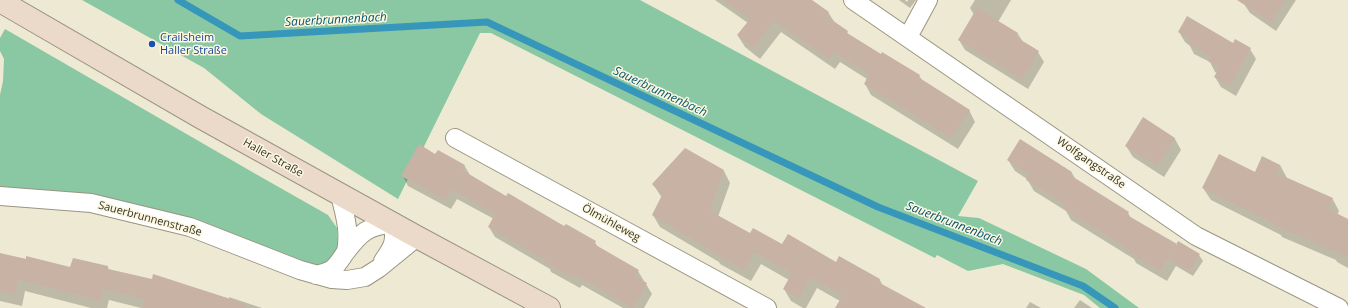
<!DOCTYPE html>
<meta charset="utf-8">
<style>
body{margin:0}
canvas{display:block;background:#eee9d2}
</style>
<canvas width="1348" height="308"></canvas>
<script>
const ctx = document.querySelector('canvas').getContext('2d');
ctx.lineJoin = 'round';
function paint(path, color) { ctx.fillStyle = color; ctx.fill(path, 'evenodd'); }
function trace(path, color, width, dash) { ctx.strokeStyle = color; ctx.lineWidth = width; ctx.lineCap = dash ? 'butt' : 'round'; ctx.setLineDash(dash || []); ctx.stroke(path); }
function drawText(font, color, halo, rows, align = 'center') {
  ctx.font = font + ' "Open Sans",sans-serif'; ctx.lineWidth = 3; ctx.setLineDash([]); ctx.textBaseline = 'middle'; ctx.strokeStyle = halo; ctx.fillStyle = color; for (const [text, x, y, turn = 0] of rows) {
    ctx.save(); ctx.translate(x, y); ctx.rotate((+turn || 0) * Math.PI / 180); ctx.textAlign = isNaN(turn) ? turn : align; if (halo) ctx.strokeText(text, 0, 0); ctx.fillText(text, 0, 0); ctx.restore();
  }
}
const green = new Path2D(`
 M82 0H640L978 181 958 216 979 218 1086 269 1139 308H1100L1084 295 1003 264 968 271 937 255 935 258 491 33H480L398 199 261 114 204 68Z
 M5 29 254 173 328 215 337 228 339 262 316 275 190 227 0 196V95L3 81 4 59 0 51V38Z`);
const shadow = new Path2D(`
 M715 0H810L828 12 835 23 847 32 849 36 881 55 919 75 922 80 969 110 975 122 958 149 871 95 865 84 867 79 840 62 835 69 781 32 760 59 745 47 738 36 748 23Z
 M899 0H905L907 2 908 0H916L910 8Z
 M975 0H1011L998 22 1018 34 1023 42 1038 52 1044 62 1028 89 965 50 959 40 974 15 970 8Z
 M1246 0H1296L1276 31 1250 13 1244 4Z
 M1179 32 1250 49 1256 59 1236 96 1221 87 1215 77 1217 73 1215 72 1210 62 1194 54 1190 46 1185 42Z
 M1144 119 1175 139 1181 150 1164 177 1133 157 1126 146Z
 M1020 141 1072 173 1076 180 1128 213 1131 218 1176 245 1199 255 1203 261 1193 276 1176 266 1167 281 1136 263 1134 259 1071 220 1066 211 1034 191 1027 179 1015 171 1008 160Z
 M436 155 464 165 470 175 506 197 595 242 598 248 638 271 644 281 643 282 646 284 652 294 644 308H623L582 285 580 288 551 272 550 269 495 237 489 227 494 219 457 199 451 209 408 186 403 176Z
 M1280 165 1287 178 1332 198 1339 211 1337 215 1348 220V268L1337 262 1336 260 1282 237 1281 235 1211 200 1203 188Z
 M724 171 730 183 718 217 750 235 783 245 837 263 840 258 880 280 883 286 924 308H836L840 301 817 288 806 308H803L791 301 784 289 789 280 761 264 751 281 720 264 719 262 660 227 653 215 662 198 653 184Z
 M0 254 71 268 108 267 109 270 229 300V297L262 308H141L109 300 107 308H91L25 291 22 306 0 301Z
 M1080 300 1092 308H1074Z
 M1030 302 1041 308H1026Z`);
const stream = new Path2D(`
 M178 0 240 36 487 22 878 207 1083 286 1115 308`);
const building = new Path2D(`
 M723 0H812L829 12 826 16 848 31 847 33 881 54 882 52 920 75 918 77 970 110 951 138 864 84 869 74 834 52 829 59 774 21 753 48 737 35 750 19Z
 M1237 0H1285L1271 22Z
 M977 8 1018 33 1016 37 1039 51 1022 79 958 40Z
 M1187 16 1233 43 1235 39 1251 48 1230 86 1214 77 1219 68 1208 61 1211 57 1187 43 1190 39 1178 32Z
 M1143 117 1175 138 1157 166 1125 146Z
 M1020 139 1072 172 1070 175 1129 212 1127 215 1177 244 1160 271 1129 252 1130 250 1064 209 1066 205 1026 180 1029 174 1007 160Z
 M419 144 435 154 438 150 465 165 462 170 506 196 508 193 564 226 566 224 596 241 594 244 639 270 635 276 647 283 633 308 576 275 574 278 544 262 545 260 488 227 495 214 451 189 446 200 401 176Z
 M685 148 724 170 710 211 750 233 753 228 782 244 788 234 836 262 839 256 880 279 878 282 926 308H835L843 295 810 277 799 298 783 289 792 273 754 252 744 270 712 252V251L652 215 662 195 652 184Z
 M1219 154 1255 172 1262 156 1280 165 1276 173 1333 198 1328 209 1348 219V257L1274 225 1275 224 1202 188Z
 M1178 241 1200 254 1190 271 1169 259Z
 M0 253 26 259V256L70 267 73 258 108 266V269L152 279 153 274 246 304 245 308H142L145 299 103 289 100 301 18 280 15 294 0 291Z`);
const minor = new Path2D(`
 M853 0 1196 236 1339 308
 M908 37 928 0
 M455 138 767 308
 M340 195C345 215 350 231 346 252
 M0 196 91 203 190 227 300 270 332 279 347 280 365 277 379 268 417 237
 M316 275C321 274 327 272 331 270 337 266 341 259 345 253 360 233 368 225 393 224 396 242 393 247 383 261`);
const secondary = new Path2D(`
 M0 1 202 118 417 237 549 308`);
const markers = [
 [152,44,4,"#1a4fb4"]
];
const transitNames = [
 ["Crailsheim",160,38],
 ["Haller Straße",160,51]
];
const streetNames = [
 ["Haller Straße",273,158,29],
 ["Wolfgangstraße",1091,163,35],
 ["Sauerbrunnenstraße",150,219,15],
 ["Ölmühleweg",611,223,29]
];
const waterNames = [
 ["Sauerbrunnenbach",336,20,-3],
 ["Sauerbrunnenbach",660,92,25],
 ["Sauerbrunnenbach",954,224,21]
];
paint(green, '#89c8a3');
paint(shadow, '#0003');
trace(stream, '#3697ba', 7);
paint(building, '#c7b2a4');
trace(minor, '#9a9580', 20);
trace(secondary, '#9a9580', 24);
trace(minor, '#fff', 18);
trace(secondary, '#ebdaca', 22);
for (const [x, y, r, color] of markers) { const dot = new Path2D(); dot.arc(x, y, r, 0, 2 * Math.PI); ctx.fillStyle = color; ctx.fill(dot); trace(dot, '#fcf7df', 1.5); }
drawText('11px', '#164399', '#fcf7df', transitNames, 'left');
drawText('11px', '#35332a', '#fcf7df', streetNames);
drawText('italic 12px', '#05566f', '#fcf7df', waterNames);
</script>
